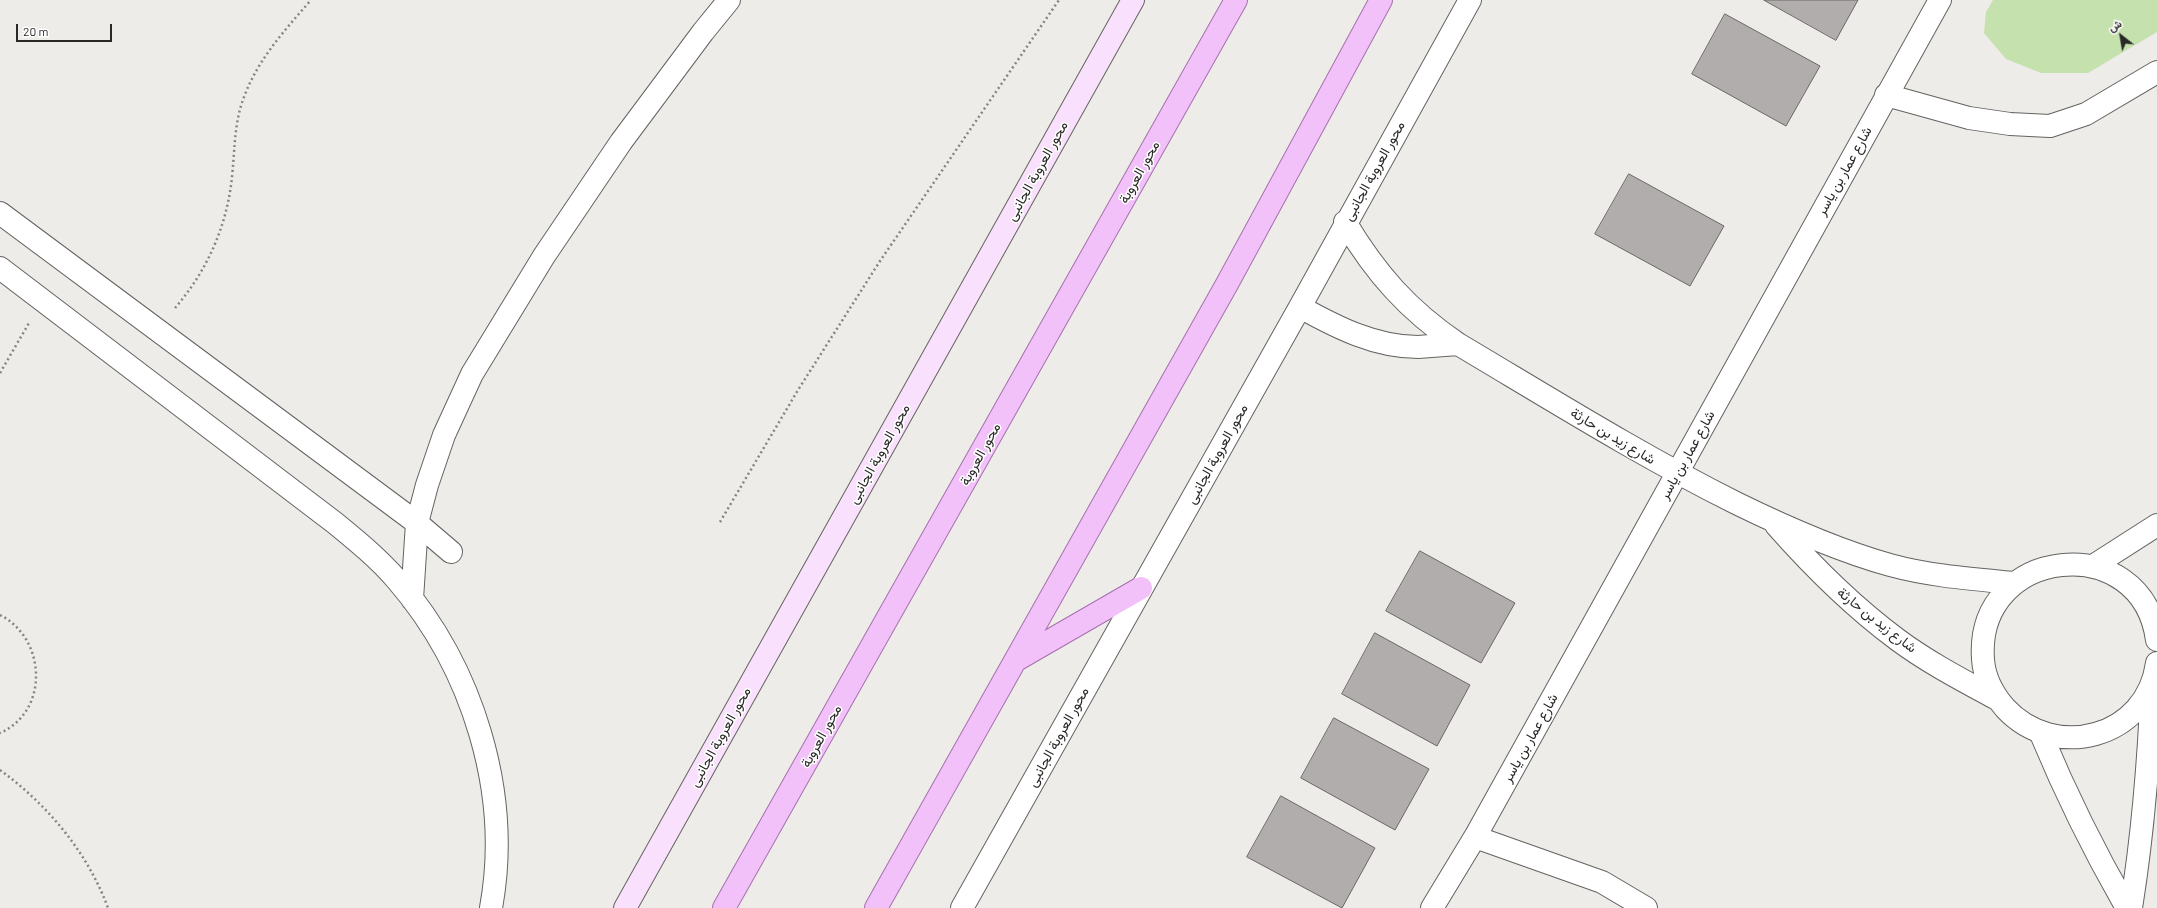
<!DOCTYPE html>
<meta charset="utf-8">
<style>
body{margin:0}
#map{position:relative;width:2157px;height:908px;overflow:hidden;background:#eeece9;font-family:Barlow,Vazirmatn,sans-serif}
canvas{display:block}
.north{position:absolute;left:2101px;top:16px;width:40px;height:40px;-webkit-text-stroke:3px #fff;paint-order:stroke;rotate:329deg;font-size:11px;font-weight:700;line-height:16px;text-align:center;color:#282827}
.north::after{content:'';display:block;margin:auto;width:14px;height:18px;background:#282827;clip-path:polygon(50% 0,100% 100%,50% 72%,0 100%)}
.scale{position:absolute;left:16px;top:24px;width:96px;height:18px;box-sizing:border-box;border:2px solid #282827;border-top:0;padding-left:5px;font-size:12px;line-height:14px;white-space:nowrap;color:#282827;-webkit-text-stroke:3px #fff;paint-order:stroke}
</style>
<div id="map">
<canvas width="2157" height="908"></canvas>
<div class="north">ش</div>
<div class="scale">20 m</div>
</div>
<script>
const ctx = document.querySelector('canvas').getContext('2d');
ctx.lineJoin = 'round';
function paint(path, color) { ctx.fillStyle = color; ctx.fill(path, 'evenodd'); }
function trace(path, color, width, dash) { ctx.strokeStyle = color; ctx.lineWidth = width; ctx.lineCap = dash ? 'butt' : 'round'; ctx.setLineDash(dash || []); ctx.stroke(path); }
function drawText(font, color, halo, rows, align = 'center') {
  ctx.font = font + ' Barlow,Vazirmatn,sans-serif'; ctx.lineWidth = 3; ctx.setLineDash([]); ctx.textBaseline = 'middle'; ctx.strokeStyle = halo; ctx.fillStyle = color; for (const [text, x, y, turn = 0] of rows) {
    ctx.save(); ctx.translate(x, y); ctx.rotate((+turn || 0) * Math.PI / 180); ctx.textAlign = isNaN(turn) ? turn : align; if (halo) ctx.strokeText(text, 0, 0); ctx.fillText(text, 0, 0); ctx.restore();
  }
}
const green = new Path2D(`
 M1993 0H2157V32L2088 73H2041L2006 59 1984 33 1986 12Z`);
const building = new Path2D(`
 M1764 0H1858L1836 40Z
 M1725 14 1820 66 1786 126 1692 74Z
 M1629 174 1724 226 1690 286 1595 234Z
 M1420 551 1515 603 1481 663 1386 611Z
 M1375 633 1470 685 1437 746 1342 694Z
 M1334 718 1429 769 1395 830 1301 778Z
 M1281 796 1375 848 1342 908 1247 857Z`);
const path = new Path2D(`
 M175 308C207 271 227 226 232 177 235 149 234 123 244 97 258 59 285 30 311 0
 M0 373 29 323
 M720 522 798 390 880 261 1059 0
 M0 615C46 638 50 711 0 733
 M0 770C47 804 88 853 108 908`);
const street = new Path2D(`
 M1886 95 1969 118 2010 124 2050 126 2086 114 2157 72
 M0 213 417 523 451 552
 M1345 222C1376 274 1408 310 1458 344 1549 398 1640 455 1736 503 1785 527 1836 550 1890 565 1930 576 1972 579 2014 583
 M0 268 335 523C357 541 379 559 397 580 473 668 512 793 491 908
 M1300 307C1336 327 1375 347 1418 347 1431 346 1444 345 1458 344
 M1776 525C1813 567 1852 606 1898 640 1929 663 1964 681 1997 699
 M2093 566 2157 525
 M412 599 417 523 427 485 444 435 472 374 544 256 621 142 703 32 729 0
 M2157 640C2142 528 1975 546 1983 659 1984 677 1993 694 2005 708 2055 762 2147 738 2157 663
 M2041 734C2066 794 2094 851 2127 908
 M1475 837 1602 882 1646 908
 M962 908 1300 307 1470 0
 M1432 908 1475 837 1940 0
 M2131 908C2143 833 2149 760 2152 684`);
const secondary = new Path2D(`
 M625 908 1133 0`);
const primary = new Path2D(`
 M1018 659 1141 588
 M724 908 1236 0
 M876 908 1227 284 1381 0`);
const streetNames = [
 ["محور العروبة الجانبى",1037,171,-61],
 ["محور العروبة الجانبى",1374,171,-61],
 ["شارع عمار بن ياسر",1844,171,-61],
 ["محور العروبة",1139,172,-61],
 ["شارع زيد بن حارثة",1613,436,31],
 ["محور العروبة الجانبى",879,454,-61],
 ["محور العروبة",980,454,-61],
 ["محور العروبة الجانبى",1217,454,-61],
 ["شارع عمار بن ياسر",1687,455,-61],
 ["شارع زيد بن حارثة",1877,620,38],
 ["محور العروبة",821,736,-61],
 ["محور العروبة الجانبى",720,737,-61],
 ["محور العروبة الجانبى",1058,737,-61],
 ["شارع عمار بن ياسر",1530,738,-61]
];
paint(green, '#c5e1ae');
paint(building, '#b0adac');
trace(building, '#6a6766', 1);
trace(street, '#656361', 24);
trace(secondary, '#656361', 24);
trace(primary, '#a670ad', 24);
trace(path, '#858482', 2.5, [2, 3]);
trace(street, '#fff', 22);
trace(secondary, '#f9e0fc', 22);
trace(primary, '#f2c1f9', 22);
drawText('14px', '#282827', '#fff', streetNames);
</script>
